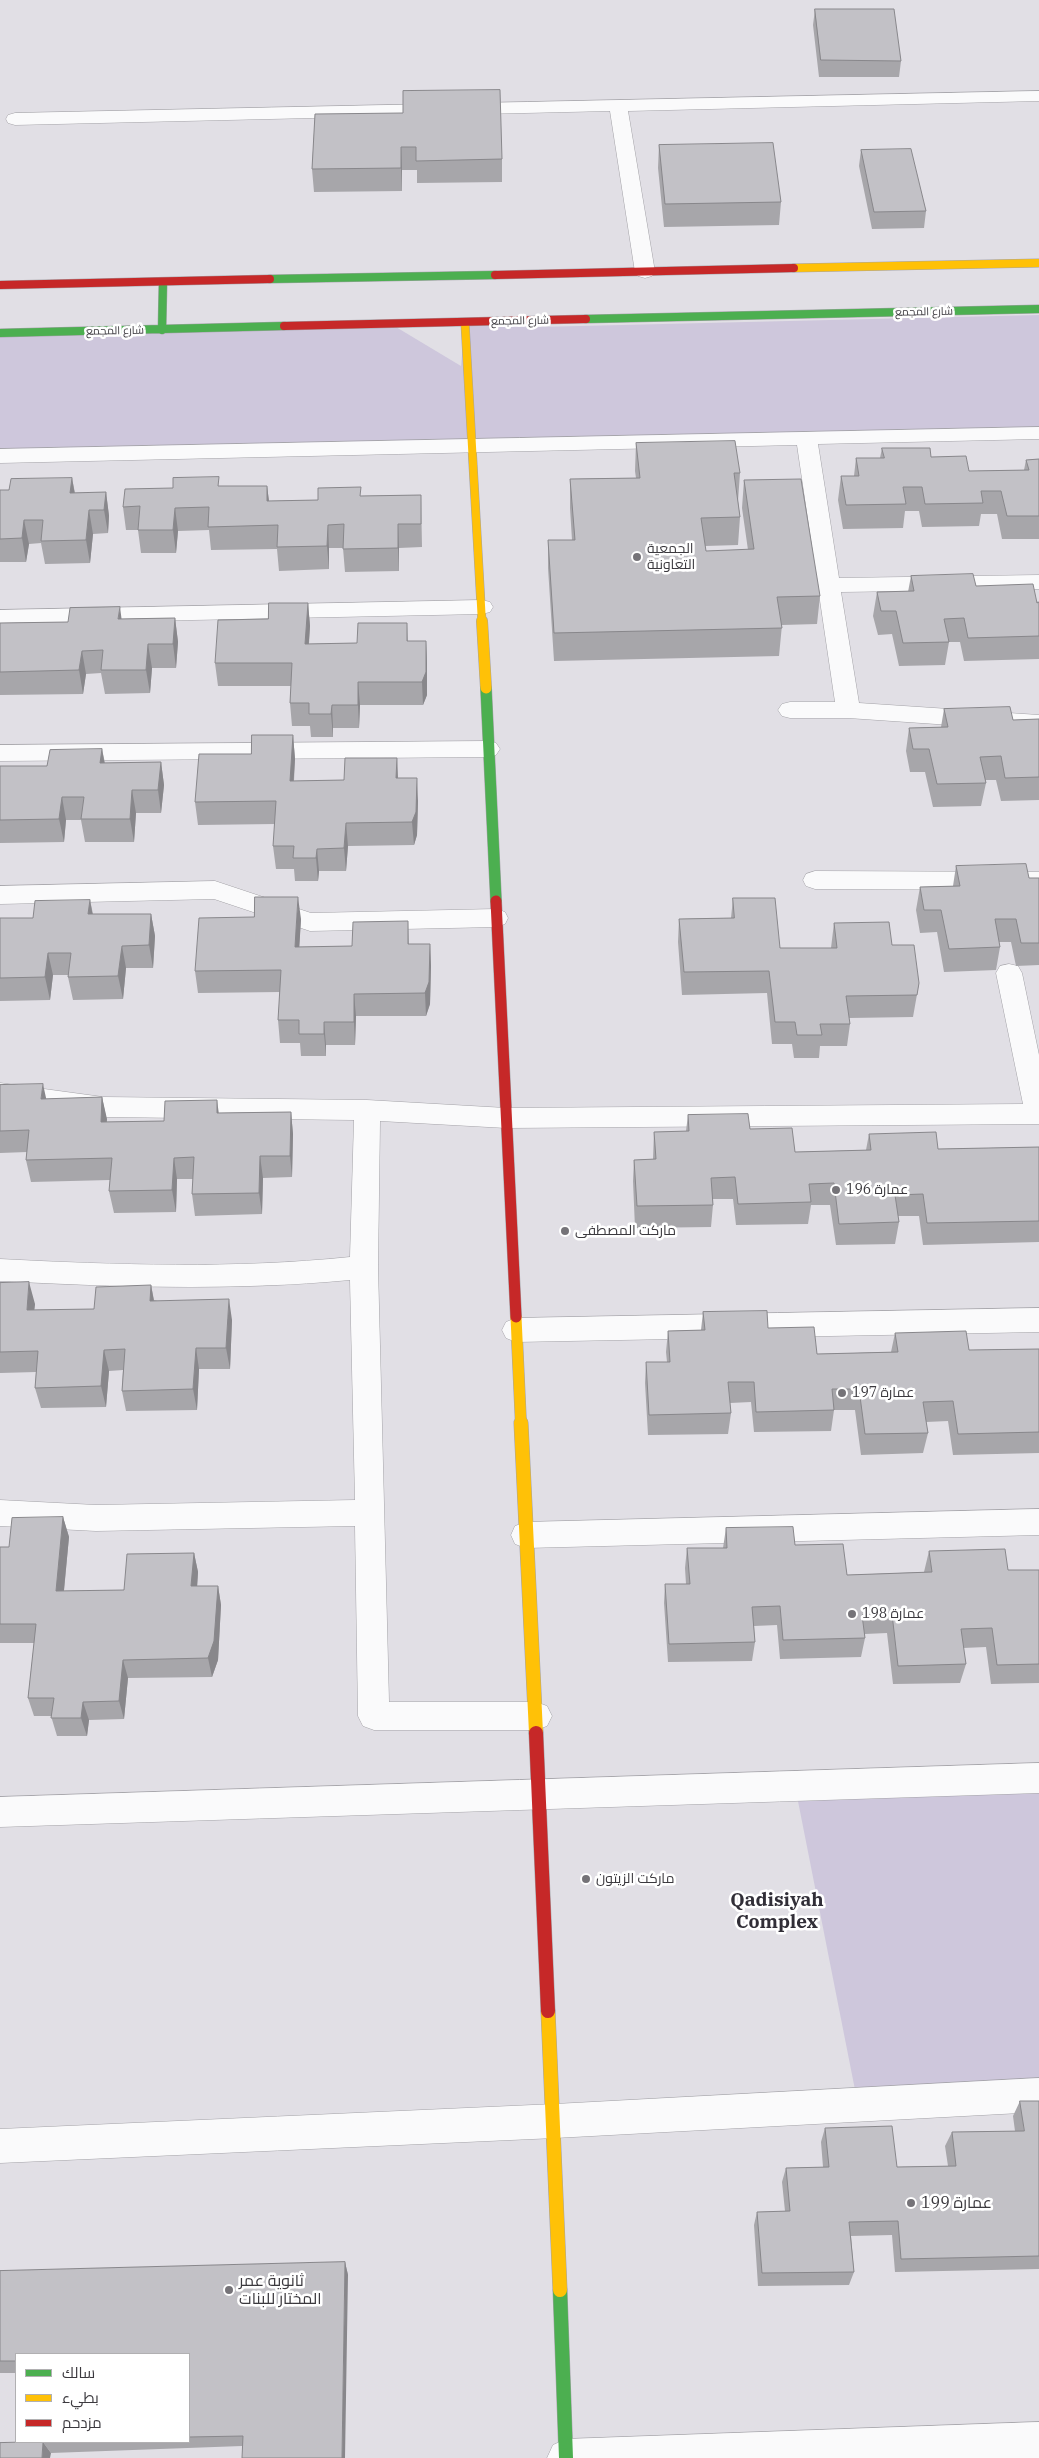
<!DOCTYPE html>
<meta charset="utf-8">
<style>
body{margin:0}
#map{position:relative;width:1039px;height:2458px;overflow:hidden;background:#e1dfe5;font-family:"IBM Plex Serif",Cairo,serif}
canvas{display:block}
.legend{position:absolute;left:15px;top:2353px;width:175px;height:90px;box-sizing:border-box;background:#fff;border:1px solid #b1b0b2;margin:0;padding:6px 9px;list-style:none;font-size:15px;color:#3b393e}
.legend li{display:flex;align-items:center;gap:10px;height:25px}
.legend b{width:25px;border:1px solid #b1b0b2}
</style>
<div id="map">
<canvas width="1039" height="2458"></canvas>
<ul class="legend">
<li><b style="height:6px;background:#4caf50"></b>سالك</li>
<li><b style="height:6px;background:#ffc107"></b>بطيء</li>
<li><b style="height:6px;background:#c62828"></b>مزدحم</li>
</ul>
</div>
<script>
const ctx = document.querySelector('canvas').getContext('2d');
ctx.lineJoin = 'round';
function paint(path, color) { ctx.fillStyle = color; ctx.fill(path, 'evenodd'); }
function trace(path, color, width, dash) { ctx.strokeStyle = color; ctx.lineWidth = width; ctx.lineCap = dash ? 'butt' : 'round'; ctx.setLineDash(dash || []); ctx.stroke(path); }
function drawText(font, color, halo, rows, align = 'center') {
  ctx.font = font + ' "IBM Plex Serif",Cairo,serif'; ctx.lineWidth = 5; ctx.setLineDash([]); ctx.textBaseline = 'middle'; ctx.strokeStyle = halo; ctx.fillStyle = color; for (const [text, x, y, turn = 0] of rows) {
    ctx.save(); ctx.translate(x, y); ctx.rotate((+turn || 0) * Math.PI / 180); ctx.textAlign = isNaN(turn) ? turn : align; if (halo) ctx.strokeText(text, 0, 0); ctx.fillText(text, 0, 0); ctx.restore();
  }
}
const green = new Path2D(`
 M1039 315V432L0 455V334L391 324 461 366 465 323 538 327Z
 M1039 1778V2095L858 2105 795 1786Z`);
const street = new Path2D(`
 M1039 91V101L628 111 655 272 652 276 645 278 638 276 635 272 610 111 15 125 8 123 6 119 8 115 15 113Z
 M1039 427V439L818 444 839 578 1039 575V589L841 592 859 703 1039 715V731L848 718H790L782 716 778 710 782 704 790 702H835L797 445 0 463V449Z
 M482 600 490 602 493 607 490 612 482 614 0 624V610Z
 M488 741 496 743 500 749 496 755 488 757 0 761V745Z
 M815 871 1039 872V890L815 889 806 886 803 880 806 874Z
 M215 881 311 913 496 909 505 912 508 918 505 924 496 927 310 931 214 899 0 904V886Z
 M1009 964 1018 966 1022 973 1039 1055V1124L506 1128 380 1121 378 1267 389 1702H536L547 1706 552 1716 547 1726 536 1730H374L363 1726 358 1716 355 1526 96 1531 0 1526V1500L96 1505 355 1500 350 1280C234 1291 117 1287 0 1281V1259C117 1265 234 1269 350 1257L354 1120 103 1117 0 1103V1083L103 1097 367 1100 506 1108 1023 1104 996 973 1000 966Z
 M1039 1308V1332L516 1342 506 1338 502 1330 506 1322 516 1318Z
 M1039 1509V1535L526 1548 515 1544 511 1535 515 1526 526 1522Z
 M1039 1763V1793L0 1827V1797Z
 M1039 2078V2112L555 2138 0 2163V2129L555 2104Z
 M1039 2422V2458H547L553 2445 566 2439Z`);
const fastFar2 = new Path2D(`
 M270 279 495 275
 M586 319 1039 309
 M162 330 163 282
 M0 333 284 326`);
const fastFar1 = new Path2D(`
 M486 688 496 901`);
const fast = new Path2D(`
 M560 2290 566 2458`);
const slowFar2 = new Path2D(`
 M794 268 1039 263
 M465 323 482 623`);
const slowFar1 = new Path2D(`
 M482 621 486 688
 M516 1317 521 1425`);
const slow = new Path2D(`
 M521 1423 536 1733
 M548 2011 560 2290`);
const jamFar2 = new Path2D(`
 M495 275 794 268
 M0 285 270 279
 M284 326 586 319`);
const jamFar1 = new Path2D(`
 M496 901 516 1317`);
const jam = new Path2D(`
 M536 1733 548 2011`);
const wall = new Path2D(`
 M815 9 901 61 899 77H819L813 25Z
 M315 114 502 159V182L417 183V170H402V191L314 192 312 169Z
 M659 145 781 202 779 225 664 227 658 168Z
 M861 150 926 211 924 228 872 229 859 166Z
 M636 443 740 473 738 501 740 517 738 545 705 546 706 551 748 550 742 508 744 480 820 596 817 624 782 625 779 656 554 661 548 568V540H572L570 508V479L636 478 635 471Z
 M882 448 931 457 969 471 1024 470 1026 460 1039 459V539H1002L997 514H981L979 526 922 527 919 511H905L903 528 843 529 838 500 841 476H854L856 458H880Z
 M72 478 75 493 106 492 109 516 108 533 93 534 90 563 45 564 41 543 29 544 26 562H0V490H9Z
 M220 486H267L269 501 318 500 361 496 421 495 422 547 399 548V571L345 572 343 548H329V569L279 571 277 549 211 550 209 530 178 531 176 553H141L138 530H126L123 507 173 488Z
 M911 576 976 586 1039 602V659L964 661 960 642H949L945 665 899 666 892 634 878 635 873 616 877 592H908Z
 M308 603 310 626 309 644 357 643 407 623 408 641H426L427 664V695L423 705H360L359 728H333V737H311L310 726H292L290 703 291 686H218L215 663 268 619Z
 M175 618 178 642 176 668H152L150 693 105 694 101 673 86 674 83 694 0 695V623L68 622 122 619Z
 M944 709 1013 720 1039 719V800L1001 801 996 780H985L986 783 981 806 933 807 925 772H910L906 751 909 728 941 727Z
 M293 735 295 759 294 781 344 780 397 758 398 778 418 801 417 835 414 845 348 846 346 871H319L318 881H295L294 869H276L273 846 275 824 198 825 195 802 251 754Z
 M102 749 105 763 161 762 164 785 161 813H136L134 842H85L81 820H66L64 842 0 843V766H47Z
 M956 866 1029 878H1039V965L1016 966 1011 942H999L1000 947 996 970 944 972 937 932 920 933 916 910 920 887 953 886Z
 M733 898 780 948H831L834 923 892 945 919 983 913 1017 849 1018 850 1024 847 1046H820L819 1058H794L792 1044H772L767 993 682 995 678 942 679 919 731 918Z
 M90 900 93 914H151L155 936 153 968H126L123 999 73 1000 68 977V975H53L50 1000 0 1001V918H33Z
 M301 919 299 947 352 946 408 921 409 944H430L431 966 430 1004 426 1016H356L355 1045H326V1056H301L300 1043H280L278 1020 280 992 198 993 195 971Z
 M0 1085 46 1099 102 1097 107 1122 164 1121 219 1113 291 1112 293 1134 292 1177 263 1178 262 1214 195 1216 192 1194 193 1179H177L176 1212 114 1213 109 1191 110 1180 31 1182 26 1160 27 1152 0 1153Z
 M688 1115 750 1129 795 1152 866 1150 869 1134 938 1149 1039 1147V1242L923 1245 919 1216H898L899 1222 895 1244 836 1245 830 1205H811L808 1224 736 1225 733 1199H713V1205L711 1227 635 1228 633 1181 634 1160 653 1159 654 1132 686 1131Z
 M0 1283 35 1304 34 1310 94 1309 151 1285 154 1300 232 1320 230 1369H199L197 1410 126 1411 122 1391 123 1370 109 1371 106 1407 41 1408 35 1388 36 1372 0 1373Z
 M703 1312 768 1328 817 1354 891 1352 895 1333 969 1350 1039 1349V1453L953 1455 948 1421 926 1422 928 1433 923 1453 861 1455 855 1410H834L831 1431 754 1432 751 1402 730 1403 731 1413 728 1434 648 1435 645 1383 646 1362H667L666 1352 668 1331 701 1330Z
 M63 1517 69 1537 64 1591 124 1590 194 1553 198 1572 197 1586H218L221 1605 218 1660 212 1677 128 1678 124 1719 89 1720 87 1736H57L51 1716H34L28 1698 34 1643H0V1547H9Z
 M726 1528 795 1545 847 1575 924 1572 929 1551 1008 1570H1039V1683L991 1684 986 1647 963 1648 966 1664 960 1683 893 1684 887 1633 865 1634V1638L861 1657 780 1659 777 1625 754 1626 755 1642 752 1661 668 1662 664 1603 665 1584H686L685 1568 687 1548H723Z
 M1020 2101H1039V2269L895 2272 892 2235 851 2236 854 2272 849 2285 758 2286 754 2225 757 2212 785 2211 782 2182 786 2168 823 2167 821 2142 825 2128 897 2167 948 2166 945 2146 952 2132 1015 2131 1013 2116Z
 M345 2262 348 2275 242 2446 51 2453 43 2442H189V2354H16V2373H0V2271Z`);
const shadedWall = new Path2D(`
 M401 147 402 170V191L401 168Z
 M72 478 76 501 70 493Z
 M267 486 270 509 267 501Z
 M106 492 109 516 108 533 104 510Z
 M175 508 178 531 176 553 173 530Z
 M89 510 93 534 90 563 86 540Z
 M24 520 29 544 26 562 22 538Z
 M398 524 399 548V571L398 548Z
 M328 525 329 548V569L327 546Z
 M308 603 310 626 307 667 305 644Z
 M120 607 123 630 118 619Z
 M175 618 178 642 176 668 173 644Z
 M426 641 427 664V695L423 705 422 682Z
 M148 644 152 668 150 693 146 670Z
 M82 651 86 674 83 694 79 670Z
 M358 682 360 705 359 728 358 705Z
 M332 705 333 728V737L331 714Z
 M293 735 295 759 292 804 290 781Z
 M102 749 106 772 100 763Z
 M397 758 398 781 396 778Z
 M161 762 164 785 161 813 158 790Z
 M417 778 418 801 417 835 414 845 412 822Z
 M132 790 136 813 134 842 130 819Z
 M62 797 66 820 64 842 59 819Z
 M346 823 348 846 346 871 344 848Z
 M317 849 319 871 318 881 316 858Z
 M298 897 301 919 298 969 295 947Z
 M90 900 94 923 88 914Z
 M151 914 155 936 153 968 149 945Z
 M430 944 431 966 430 1004 426 1016 425 993Z
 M122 946 126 968 123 999 118 976Z
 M48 953 53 975 50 1000 45 977Z
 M354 994 356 1016 355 1045 354 1022Z
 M324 1022 326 1045V1056L324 1034Z
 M43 1084 48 1107 41 1099Z
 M102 1097 107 1119 105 1144 101 1122Z
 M217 1100 220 1122 217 1113Z
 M291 1112 293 1134 292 1177 290 1156Z
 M260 1156 263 1178 262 1214 259 1193Z
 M174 1158 177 1179 176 1212 172 1190Z
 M29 1282 35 1304 32 1331 27 1310Z
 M151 1285 155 1307 150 1301Z
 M229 1299 232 1320 230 1369 226 1348Z
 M196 1348 199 1369 197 1410 193 1389Z
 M104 1350 109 1371 106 1407 101 1386Z
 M63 1517 69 1537 62 1610 56 1591Z
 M194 1553 198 1572 196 1605 191 1586Z
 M218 1586 221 1605 218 1660 212 1677 208 1658Z
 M123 1660 128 1678 124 1719 119 1701Z
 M83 1702 89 1720 87 1736 81 1718Z
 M345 2262 348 2275 345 2458H342Z
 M43 2442 51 2453 50 2458H42Z`);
const building = new Path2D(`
 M815 9H894L901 61 821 60Z
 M500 90 502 159 416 161V147H401V168L312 169 315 114 403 113V91Z
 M773 143 781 202 665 204 659 145Z
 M911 149 926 211 874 212 861 150Z
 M735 441 740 473H734L740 517 701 518 706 551 754 549 744 480 801 479 820 596 777 597 782 628 554 633 548 540H575L570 479 640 478 636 443Z
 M882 448H930L931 457 966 456 969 471 1029 470 1026 460 1039 459V516H1007L1001 491H981L983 503 925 504 922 487H903L906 504 846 505 841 476H859L856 458H884Z
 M219 477 218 486H267V501L318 500V488L361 487 360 496 421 495V524H398V548L343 549 344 524 328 525 327 546 277 547 278 525 208 527 209 507 175 508 173 530H138L140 506 123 507 125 489 173 488V478Z
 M72 478 70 493 106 492 104 510H89L86 540 41 541 43 520H24L22 538 0 539V490H9L11 479Z
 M973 574 976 586 1033 584 1037 603 1039 602V636L968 638 964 618 944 619 949 642 903 643 896 611H881L877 592 914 591 911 576Z
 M269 603H308L305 644 357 643 358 623H407V641H426V672L422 682H358V705H332L331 714H309V703H290L292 663H215L218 620 268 619Z
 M120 607 118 619 175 618 173 644H148L146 670H101L103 650 82 651 79 670 0 672V623L68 622 70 608Z
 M1010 707 1013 720 1039 719V777L1005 778 1001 756 980 757 986 783 937 784 929 749H913L909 728 948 727 944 709Z
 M252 735H293L290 781 344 780 345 758H397L396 778H417L416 812 412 822 346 823 344 848 317 849 316 858H293L294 846H273L276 801 195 802 199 754H251Z
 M102 749 100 763 161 762 158 790H132L130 819H81L84 797H62L59 819 0 820V766H47L50 750Z
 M1026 864 1029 878H1039V943H1021L1016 919H995L1000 947 949 949 941 910H924L920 887 960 886 956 866Z
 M255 897H298L295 947 352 946 353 922 408 921V944H430L429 982 425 993 354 994V1022H324V1034H299V1020H278L281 970 195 971 199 918 254 917Z
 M733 898H775L780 948H837L834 923 889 922 892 945H914L919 983 917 995 846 996 850 1024H820L822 1035H797L795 1022H775L769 971 684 972 679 919 734 918Z
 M90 900 88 914H151L149 945 122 946 118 976 68 977 71 953H48L45 977 0 978V918H33L35 901Z
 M43 1084 41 1099 102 1097 101 1122 164 1121 165 1101 217 1100V1113L291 1112 290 1156H260L259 1193 192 1194 194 1157 174 1158 172 1190 109 1191 112 1158 26 1160 29 1130 0 1131V1085Z
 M748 1114 750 1129 792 1128 795 1152 871 1150 869 1134 936 1132 938 1149 1039 1147V1221L927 1223 923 1194 895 1195 899 1222 839 1224 834 1183 809 1184 811 1202 738 1204 735 1177 711 1178 713 1205 637 1206 634 1160 656 1159 654 1132 689 1131 688 1115Z
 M29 1282 27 1310 94 1309 96 1287 151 1285 150 1301 229 1299 226 1348H196L193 1389 122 1391 125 1349 104 1350 101 1386 35 1388 38 1351 0 1352V1283Z
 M767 1311 768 1328 814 1327 817 1354 898 1352 895 1333 966 1331 969 1350 1039 1349V1432L958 1434 953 1401 923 1402 928 1433 865 1434 859 1389H832L834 1410 756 1412 754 1382H728L731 1413 649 1415 646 1362H670L668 1331 705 1330 703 1312Z
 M63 1517 56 1591 124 1590 127 1554 194 1553 191 1586H218L214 1641 208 1658 123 1660 119 1701 83 1702 81 1718H51L54 1698H28L36 1624H0V1547H9L12 1518Z
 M793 1527 795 1545 843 1544 847 1575 932 1572 929 1551 1005 1549 1008 1570H1039V1664L997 1665 992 1628 961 1629 966 1664 898 1666 892 1614 862 1615 865 1638 783 1640 780 1606 752 1607 755 1642 669 1644 665 1584H690L687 1548H727L726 1528Z
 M1020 2101H1039V2256L901 2259 898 2221 849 2222 854 2272 762 2273 757 2212 790 2211 786 2168 829 2167 825 2128 892 2126 897 2167 956 2166 952 2132 1024 2131Z
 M345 2262 342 2458H242L243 2436 189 2437V2354H16V2361H0V2271Z
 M43 2442 42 2458H0V2443Z`);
const markers = [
 [637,557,5,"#757378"],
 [836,1190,5,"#757378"],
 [565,1231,5,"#757378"],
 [842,1393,5,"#757378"],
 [852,1614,5,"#757378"],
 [586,1879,5,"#757378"],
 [911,2203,5,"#757378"],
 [229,2290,5,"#757378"]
];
const farStreetnames = [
 ["شارع المجمع",924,312,-1],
 ["شارع المجمع",520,321,-1],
 ["شارع المجمع",115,331,-1]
];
const poiNames = [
 ["الجمعية",647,549],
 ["التعاونية",647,565],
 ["عمارة 196",846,1190],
 ["ماركت المصطفى",575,1231],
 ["عمارة 197",852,1393],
 ["عمارة 198",862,1614],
 ["ماركت الزيتون",596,1879]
];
const nearPoinames = [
 ["عمارة 199",921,2203],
 ["ثانوية عمر",239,2281],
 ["المختار للبنات",239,2299]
];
const nearQuarternames = [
 ["Qadisiyah",777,1901],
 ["Complex",777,1923]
];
paint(green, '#cec7dc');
trace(street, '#a3a2a7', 1);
trace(fastFar2, '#a3a2a7', 9);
trace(fastFar1, '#a3a2a7', 12);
trace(fast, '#a3a2a7', 15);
trace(slowFar2, '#a3a2a7', 9);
trace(slowFar1, '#a3a2a7', 12);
trace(slow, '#a3a2a7', 15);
trace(jamFar2, '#a3a2a7', 9);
trace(jamFar1, '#a3a2a7', 12);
trace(jam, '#a3a2a7', 15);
paint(street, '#fafafb');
trace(fastFar2, '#4caf50', 8);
trace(fastFar1, '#4caf50', 11);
trace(fast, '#4caf50', 14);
trace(slowFar2, '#ffc107', 8);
trace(slowFar1, '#ffc107', 11);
trace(slow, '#ffc107', 14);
trace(jamFar2, '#c62828', 8);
trace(jamFar1, '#c62828', 11);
trace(jam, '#c62828', 14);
paint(wall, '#a7a6aa');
paint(shadedWall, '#88878b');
paint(building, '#c2c1c6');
trace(building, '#88878b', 1);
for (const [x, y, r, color] of markers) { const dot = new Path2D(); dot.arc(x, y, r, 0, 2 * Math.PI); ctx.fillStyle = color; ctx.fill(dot); trace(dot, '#fff', 2); }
drawText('11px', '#3b393e', '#fff', farStreetnames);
drawText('14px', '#3b393e', '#fff', poiNames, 'left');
drawText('16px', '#3b393e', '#fff', nearPoinames, 'left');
drawText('bold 19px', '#312e37', '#fff', nearQuarternames);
</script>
